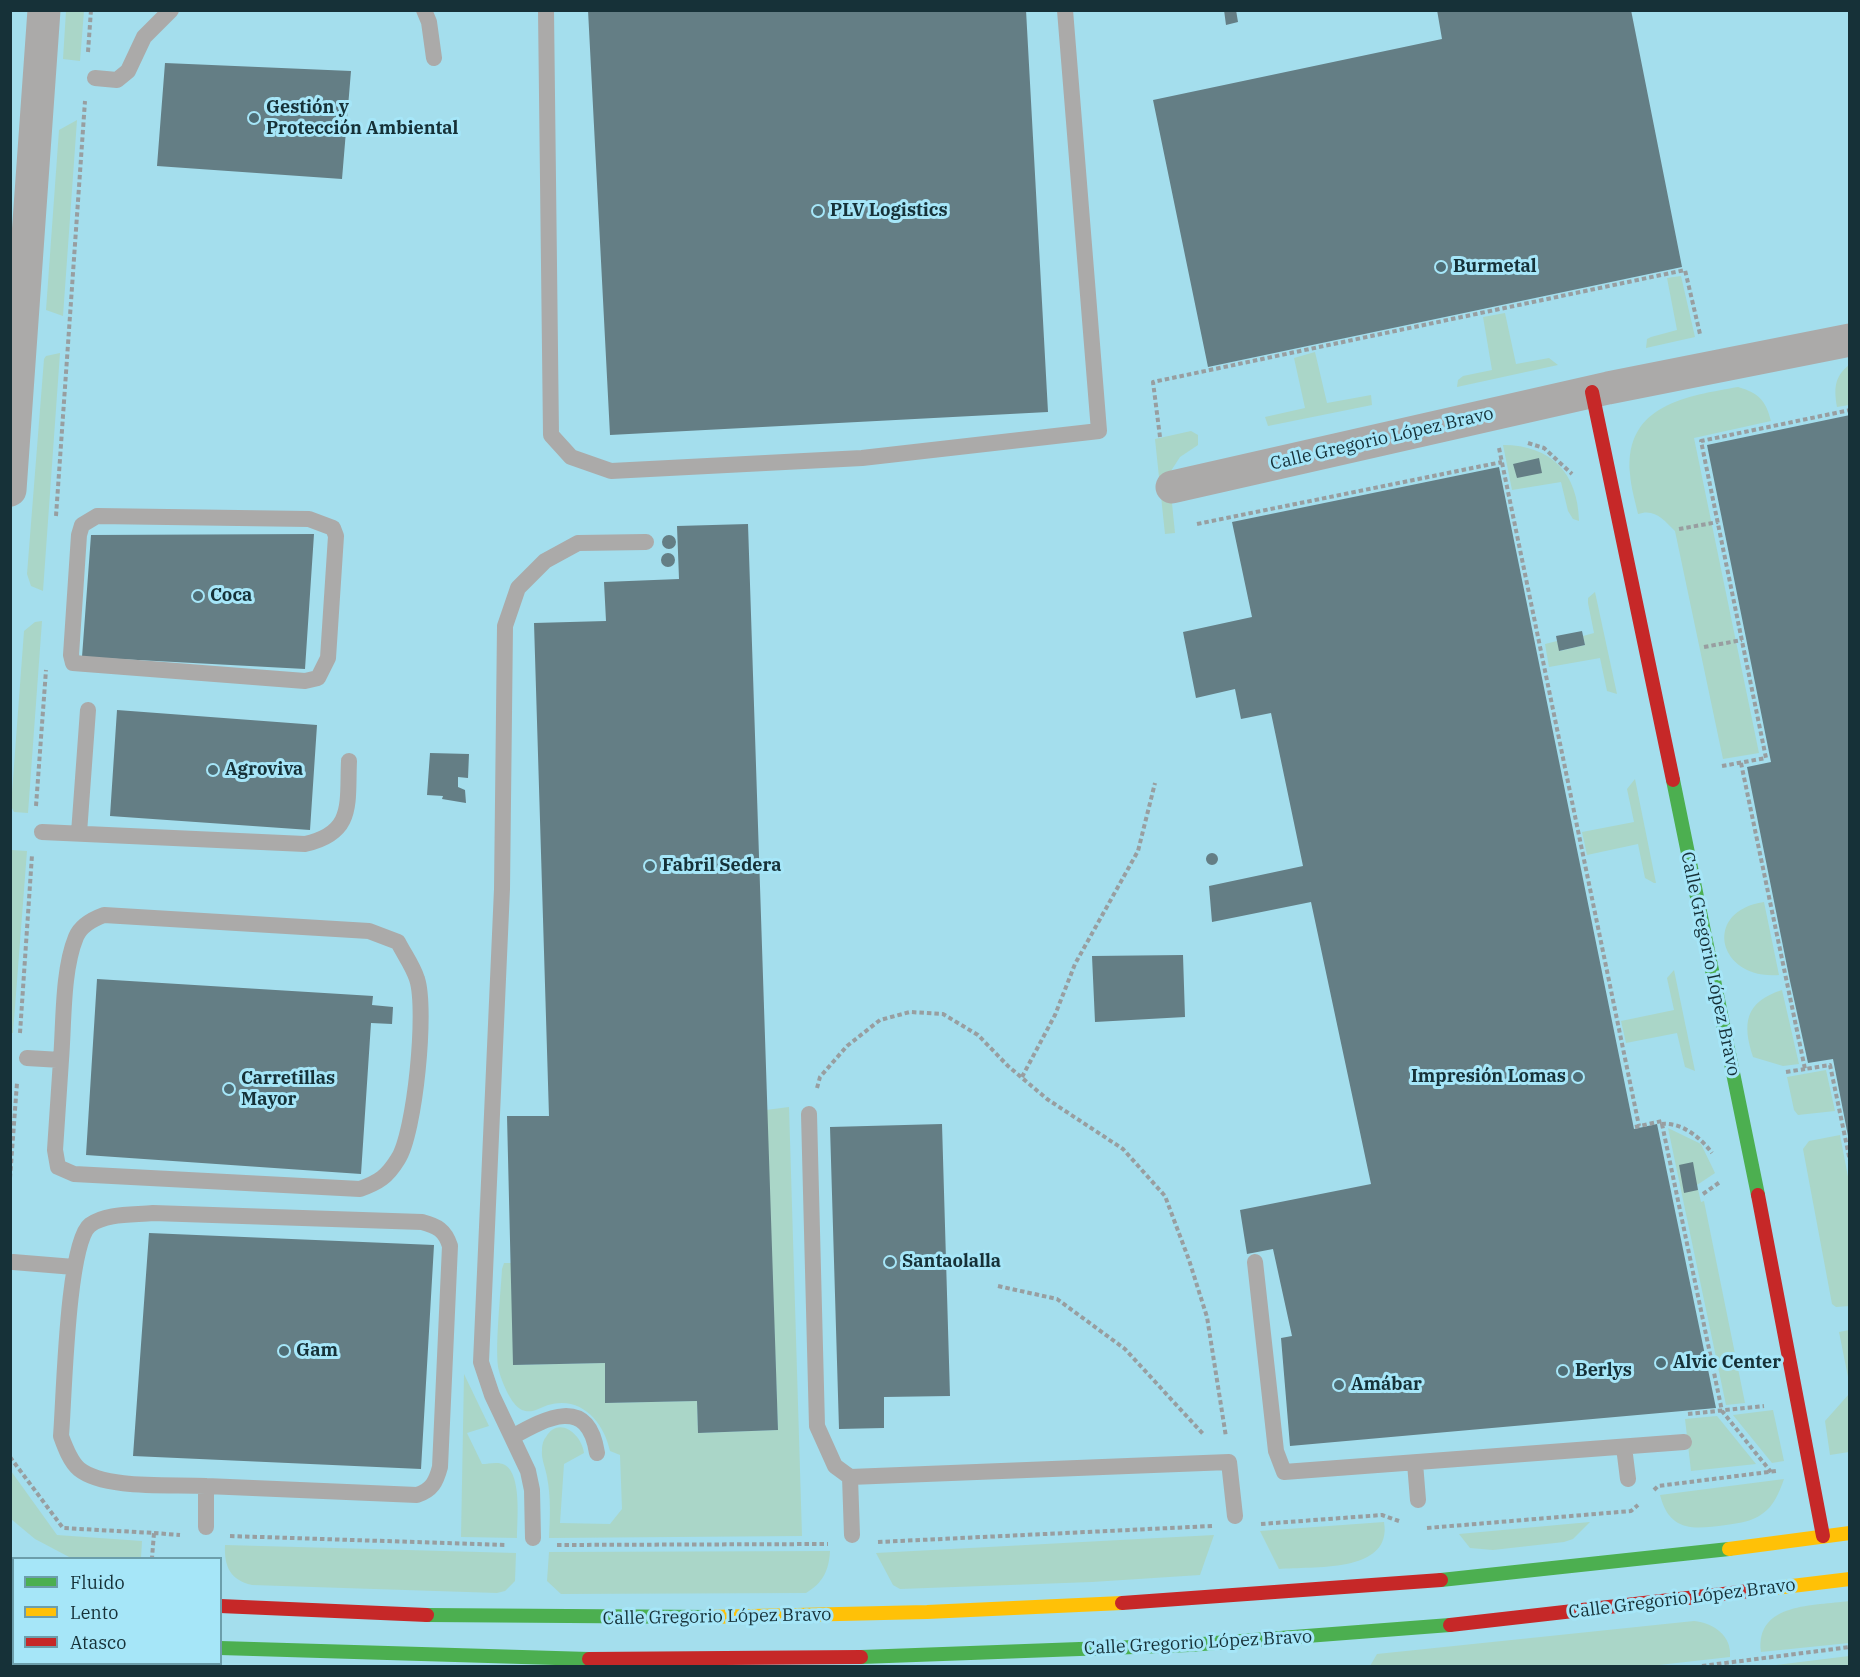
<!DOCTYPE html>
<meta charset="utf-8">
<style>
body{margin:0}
#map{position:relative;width:1860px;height:1677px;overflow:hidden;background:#b9dce5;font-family:"IBM Plex Serif",serif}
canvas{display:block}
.frame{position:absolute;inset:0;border:12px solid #163138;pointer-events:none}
.legend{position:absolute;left:12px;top:1557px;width:210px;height:108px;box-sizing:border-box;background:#a6e6f8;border:2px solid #6c9eab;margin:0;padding:8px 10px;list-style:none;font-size:18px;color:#163138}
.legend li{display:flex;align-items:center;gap:12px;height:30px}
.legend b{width:30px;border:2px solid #6c9eab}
</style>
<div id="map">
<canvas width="1860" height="1677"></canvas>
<div class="frame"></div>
<ul class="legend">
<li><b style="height:8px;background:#4caf50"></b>Fluido</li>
<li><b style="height:8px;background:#ffc107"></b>Lento</li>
<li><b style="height:8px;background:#c62828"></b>Atasco</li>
</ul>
</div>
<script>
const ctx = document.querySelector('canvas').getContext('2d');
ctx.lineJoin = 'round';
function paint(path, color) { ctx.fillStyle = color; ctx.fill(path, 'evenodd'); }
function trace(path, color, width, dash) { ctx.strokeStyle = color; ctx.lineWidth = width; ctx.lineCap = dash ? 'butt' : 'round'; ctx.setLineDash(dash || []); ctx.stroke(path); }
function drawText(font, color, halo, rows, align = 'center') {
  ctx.font = font + ' "IBM Plex Serif",serif'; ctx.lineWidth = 6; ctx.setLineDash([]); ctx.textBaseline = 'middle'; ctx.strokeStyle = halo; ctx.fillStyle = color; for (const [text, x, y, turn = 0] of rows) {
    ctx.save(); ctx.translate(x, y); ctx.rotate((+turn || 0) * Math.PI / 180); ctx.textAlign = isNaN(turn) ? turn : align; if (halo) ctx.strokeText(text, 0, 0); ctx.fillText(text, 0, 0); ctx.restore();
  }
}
const built = new Path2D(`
 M11 11H1849V1666H11ZM14 1558H220V1664H14Z`);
const green = new Path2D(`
 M66 11H84L80 61 63 59Z
 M77 120 63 316 46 310 59 130Z
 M1681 276 1695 337 1646 348 1647 339 1651 337 1677 330 1667 278Z
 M1505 313 1516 364 1549 358 1558 365 1457 387 1458 380 1463 376 1492 370 1483 317Z
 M1315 352 1327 403 1371 395 1372 405 1268 426 1265 417 1305 408 1294 358Z
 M60 353 43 591 31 586 27 574 44 359 46 356Z
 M1849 365V405L1837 407C1834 389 1834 377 1849 365Z
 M1738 387C1759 393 1766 401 1771 421L1694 438 1759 753 1723 759 1675 531C1664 520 1655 508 1638 514 1635 501 1631 487 1630 474 1624 404 1688 396 1738 387Z
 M1191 431 1198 435V445L1180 457 1169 474 1175 533 1165 534 1155 439Z
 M1503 445C1551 445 1578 473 1579 521L1573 519 1568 511 1561 482 1512 490Z
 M1595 592 1617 694 1607 691 1600 658 1549 667 1545 644 1557 641 1560 651 1585 645 1583 636 1594 633 1588 603V598Z
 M42 621 28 813 14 812 11 806 24 631 35 622Z
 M1635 779 1656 883H1654L1645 878 1638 844 1587 855 1582 832 1634 822 1627 789Z
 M11 850 27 851 13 1033H10Z
 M1764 902 1779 975C1717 980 1702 911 1764 902Z
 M1674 970 1695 1071 1685 1067 1677 1033 1626 1043 1621 1021 1674 1010 1667 978Z
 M1782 990 1799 1064 1783 1066 1753 1057C1742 1023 1745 1002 1782 990Z
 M1826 1070 1835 1111 1798 1115 1794 1110 1787 1077Z
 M789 1107 802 1536 549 1538C550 1518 551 1497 547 1477 546 1469 541 1459 542 1450 542 1446 543 1440 546 1437 559 1415 582 1435 584 1453L564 1464 560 1523 610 1524 622 1509 620 1455 610 1451C604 1422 581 1395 548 1405 539 1408 532 1414 522 1410 511 1405 502 1382 499 1371 494 1354 501 1291 502 1269L504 1263H511L514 1365 605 1363V1403L697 1401 698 1433 778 1430 766 1110Z
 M1668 1128 1701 1144 1715 1173 1697 1185 1701 1202 1704 1201 1745 1403 1726 1405Z
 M1840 1135 1849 1182 1850 1306 1836 1307 1832 1304 1803 1149 1809 1141Z
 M1849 1330H1850L1849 1382 1839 1332Z
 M464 1374 489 1426 467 1433 482 1464C489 1464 498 1461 505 1465 522 1475 517 1521 517 1538L461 1537Z
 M1849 1394V1452L1830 1455 1825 1421Z
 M1773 1410 1784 1461 1772 1463 1733 1415Z
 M1717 1416 1756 1464 1691 1471 1685 1419Z
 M11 1471 57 1535 142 1541 141 1558H71L35 1539 11 1519Z
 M1784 1479C1779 1493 1774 1506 1762 1514 1751 1522 1739 1523 1726 1525 1694 1529 1670 1533 1660 1495Z
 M1384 1522C1393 1574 1311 1566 1279 1569L1260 1531Z
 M1590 1522 1573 1539 1564 1542 1493 1550 1470 1548 1459 1534Z
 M1214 1535 1200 1575 1092 1582 900 1589 893 1585 876 1553Z
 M225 1545 516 1553 515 1581 505 1591 497 1593 252 1585C230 1580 224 1566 225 1545Z
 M830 1551C829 1570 823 1583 806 1593L561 1594 547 1581 549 1552Z
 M1849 1601V1643L1761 1652C1755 1602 1815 1606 1849 1601Z
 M1694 1621C1714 1623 1732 1636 1730 1657L1650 1666H1370L1377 1654Z
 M1849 1656V1666H1768Z`);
const building = new Path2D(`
 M588 10H1026L1048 412 610 435Z
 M1224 10H1236L1238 22 1226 25Z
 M1437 10H1631L1682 267 1208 367 1153 100 1442 39Z
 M165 63 351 71 342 179 157 166Z
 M1850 415V1135L1848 1136 1833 1059 1808 1063 1790 981 1747 767 1771 762 1707 445Z
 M1539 458 1542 473 1517 478 1513 464Z
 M1499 467 1634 1129 1657 1124 1716 1408 1290 1446 1281 1338 1292 1336 1273 1249 1247 1254 1240 1210 1371 1184 1311 902 1212 922 1209 886 1303 866 1271 713 1241 719 1235 689 1196 698 1183 632 1252 617 1232 522Z
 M748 524 778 1430 698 1433 697 1401 605 1403V1363L513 1365 507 1116H549L534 623 606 621 604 582 679 579 677 526Z
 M314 534 305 669 82 657 91 535Z
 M662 542a7 7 0 1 1 14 0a7 7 0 1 1-14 0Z
 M661 560a7 7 0 1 1 14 0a7 7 0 1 1-14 0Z
 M1582 631 1585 645 1559 651 1556 636Z
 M117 710 317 725 310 830 110 816Z
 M430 753 469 754 468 778 458 777V787L465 790 466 803 442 799 443 796 427 795Z
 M1206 859a6 6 0 1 1 12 0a6 6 0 1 1-12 0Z
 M1183 955 1185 1017 1095 1022 1092 956Z
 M97 979 373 996 372 1005 393 1007 392 1024 371 1023 361 1174 86 1155Z
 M942 1124 950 1396 884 1397V1428L839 1429 830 1127Z
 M1693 1162 1698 1190 1684 1193 1679 1165Z
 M149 1233 434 1245 421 1469 133 1456Z`);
const path = new Path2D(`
 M88 52 91 10
 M1160 437 1153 382 1685 270 1700 334
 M1528 443 1544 448 1572 474
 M1499 448 1639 1126
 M56 516 85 101
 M1197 524 1502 462
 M1679 529 1718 522
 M1704 647 1742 640
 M1741 763 1805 1069 1830 1065 1850 1161
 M1722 766 1766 758 1701 441 1850 410
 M36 806 46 670
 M20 1033 32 855
 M1786 1072 1805 1069
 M1022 1077 1055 1015 1075 964 1138 851 1155 783
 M817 1088 820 1077 847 1046 880 1020 910 1012 943 1014 978 1035 1008 1066 1047 1099 1123 1149 1165 1196 1189 1260 1207 1317 1226 1437
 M1662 1124 1722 1411 1771 1472
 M1635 1127 1662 1121V1124C1682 1122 1701 1138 1712 1153
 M10 1178 17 1083
 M1703 1194 1720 1182
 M998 1286 1057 1299 1125 1349 1204 1435
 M1688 1414 1764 1406
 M10 1457 63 1528 154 1533 152 1558
 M1654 1490 1658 1486 1776 1471
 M1261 1524 1382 1515 1399 1521
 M1427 1528 1631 1511 1638 1505
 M154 1533 180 1535
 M230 1536 507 1545
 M878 1542 1212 1526
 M557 1545 828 1544
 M143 1666 144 1664
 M1702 1666 1850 1647`);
const lane = new Path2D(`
 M424 10 429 22 434 58
 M546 10 551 435 571 457 611 471 862 458 1099 431 1065 10
 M95 78 117 80 128 71 144 37 171 10
 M97 516 309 519 333 528 336 536 328 658 318 678 305 681 73 663 71 655 79 535 82 525Z
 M42 832 305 844C355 833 347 803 349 761
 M79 833 88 710
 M27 1058 61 1060 55 1150 58 1167 74 1174 360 1189C379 1182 387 1177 398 1159 415 1133 427 1009 417 979 413 966 404 954 398 942L369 931 104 915C93 919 81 925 76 937 62 971 64 1024 61 1060
 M809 1114 817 1426 835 1466 850 1477
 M13 1262 74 1267
 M1255 1262 1276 1451 1284 1472 1684 1442
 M512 1437C546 1418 588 1395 597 1453
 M1624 1447 1628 1479
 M1415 1463 1418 1500
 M206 1527V1486L417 1495C432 1490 436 1482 440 1467L450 1246C445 1230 437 1226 422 1222L153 1213C134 1215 106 1213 90 1225 67 1242 64 1402 61 1436 65 1447 70 1461 79 1469 105 1490 173 1484 206 1486
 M852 1535 850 1477 1229 1462 1235 1516
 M533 1538 532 1490 528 1471 492 1395 481 1362 502 889 505 626 518 588 545 561 578 543 646 542`);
const street = new Path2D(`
 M1172 487 1608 388 1850 340
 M10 490 44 10`);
const fast = new Path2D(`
 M1673 780 1758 1195
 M10 1567 14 1573
 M1441 1580 1729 1549
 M427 1615 709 1617
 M220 1648 589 1659
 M10 1654 14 1648
 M861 1657 1189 1645 1450 1625`);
const slow = new Path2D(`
 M1729 1549 1850 1533
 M1767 1589 1850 1579
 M709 1617 927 1612 1122 1603`);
const jam = new Path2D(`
 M1592 392 1673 780
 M1758 1195 1823 1536
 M1122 1603 1441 1580
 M220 1606 427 1615
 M1450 1625 1767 1589
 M589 1659 861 1657`);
const markers = [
 [254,118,6,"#4f6d75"],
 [818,211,6,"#4f6d75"],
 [1441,267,6,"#4f6d75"],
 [198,596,6,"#4f6d75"],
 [213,770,6,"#4f6d75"],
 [650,866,6,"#4f6d75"],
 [1578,1077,6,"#4f6d75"],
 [229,1089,6,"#4f6d75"],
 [890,1262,6,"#4f6d75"],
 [284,1351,6,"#4f6d75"],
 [1661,1363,6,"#4f6d75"],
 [1563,1371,6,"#4f6d75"],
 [1339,1385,6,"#4f6d75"]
];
const poiNames = [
 ["Gestión y",266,108],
 ["Protección Ambiental",266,129],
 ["PLV Logistics",830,211],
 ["Burmetal",1453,267],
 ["Coca",210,596],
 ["Agroviva",225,770],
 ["Fabril Sedera",662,866],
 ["Impresión Lomas",1566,1077,"right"],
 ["Carretillas",241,1079],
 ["Mayor",241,1100],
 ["Santaolalla",902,1262],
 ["Gam",296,1351],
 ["Alvic Center",1673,1363],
 ["Berlys",1575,1371],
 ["Amábar",1351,1385]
];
const streetNames = [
 ["Calle Gregorio López Bravo",1382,439,-13],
 ["Calle Gregorio López Bravo",1710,964,78],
 ["Calle Gregorio López Bravo",1682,1599,-7],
 ["Calle Gregorio López Bravo",717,1617,-1],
 ["Calle Gregorio López Bravo",1198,1643,-3]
];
paint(built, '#a4deed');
paint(green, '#aad6c8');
paint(building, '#647e85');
trace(path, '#989ea0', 4, [4.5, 3]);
trace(lane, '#abaaa9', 16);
trace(street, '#abaaa9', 33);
trace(fast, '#4caf50', 14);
trace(slow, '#ffc107', 14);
trace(jam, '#c62828', 14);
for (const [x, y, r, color] of markers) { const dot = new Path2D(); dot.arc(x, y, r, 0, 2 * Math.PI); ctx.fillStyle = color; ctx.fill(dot); trace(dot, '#a6e6f8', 2); }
drawText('bold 18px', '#163138', '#a6e6f8', poiNames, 'left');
drawText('18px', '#163138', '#a6e6f8', streetNames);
</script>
